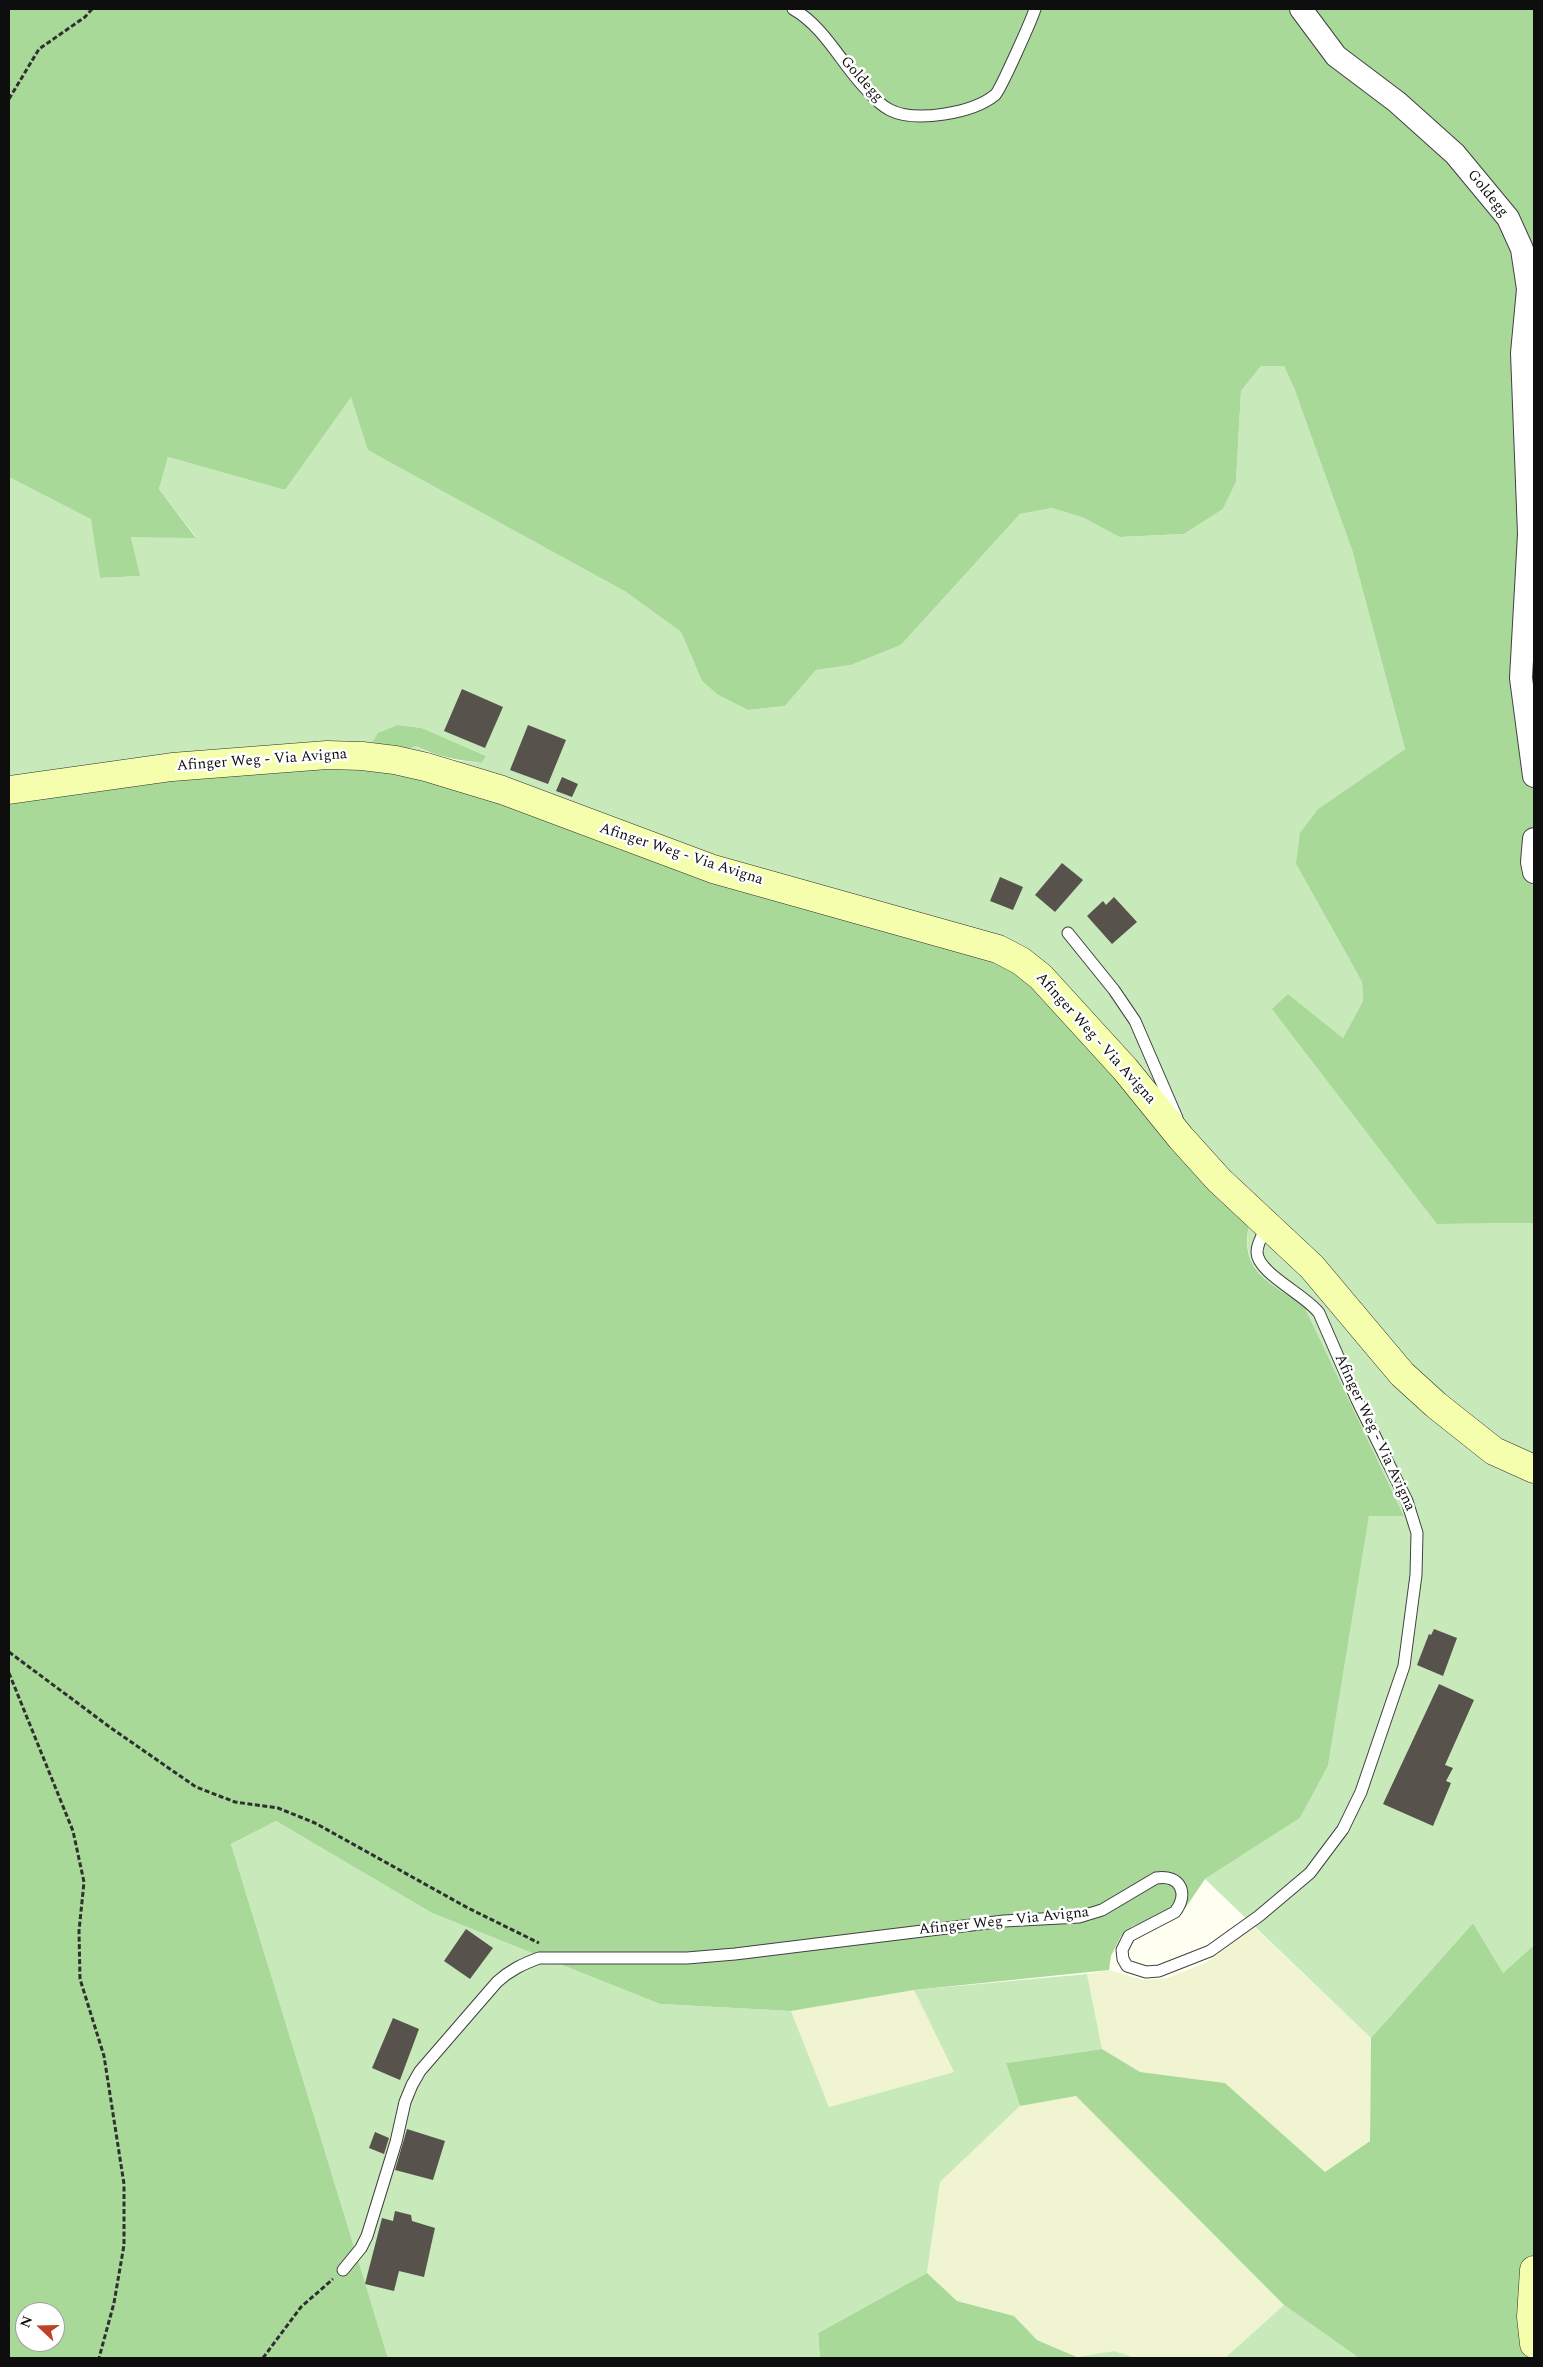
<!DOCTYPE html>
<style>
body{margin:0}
#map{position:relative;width:1543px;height:2367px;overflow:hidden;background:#fefff0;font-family:Spectral,serif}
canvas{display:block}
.frame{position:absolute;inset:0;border:10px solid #0e0e0e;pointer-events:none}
.north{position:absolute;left:15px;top:2302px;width:50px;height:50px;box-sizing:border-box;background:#fff;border:1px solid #9f9f9f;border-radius:50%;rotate:291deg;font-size:14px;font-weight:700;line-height:20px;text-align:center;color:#0e0e0e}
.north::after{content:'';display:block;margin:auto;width:18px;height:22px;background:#bd4228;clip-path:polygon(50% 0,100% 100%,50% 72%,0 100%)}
</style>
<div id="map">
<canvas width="1543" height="2367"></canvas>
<div class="frame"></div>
<div class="north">N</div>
</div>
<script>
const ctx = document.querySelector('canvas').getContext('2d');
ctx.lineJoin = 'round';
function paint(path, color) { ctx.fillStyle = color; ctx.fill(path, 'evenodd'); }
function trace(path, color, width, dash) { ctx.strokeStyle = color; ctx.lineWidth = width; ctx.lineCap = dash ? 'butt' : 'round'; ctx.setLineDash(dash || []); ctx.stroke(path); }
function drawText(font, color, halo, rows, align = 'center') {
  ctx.font = font + ' Spectral,serif'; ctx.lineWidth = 5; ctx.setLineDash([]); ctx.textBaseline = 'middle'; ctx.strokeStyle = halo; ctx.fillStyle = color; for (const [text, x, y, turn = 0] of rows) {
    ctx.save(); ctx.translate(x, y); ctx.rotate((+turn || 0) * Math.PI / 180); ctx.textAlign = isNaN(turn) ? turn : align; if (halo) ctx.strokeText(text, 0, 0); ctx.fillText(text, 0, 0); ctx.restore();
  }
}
const farmland = new Path2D(`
 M1254 1927 1371 2038 1370 2141 1325 2172 1225 2083 1140 2072 1102 2049 1087 1974 1109 1970 1143 1980 1168 1978 1207 1962Z
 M914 1990 954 2072 829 2107 791 2011Z
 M1076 2096 1284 2305 1225 2358H1136L1114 2351 1077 2357 1037 2340 1014 2316 957 2301 927 2273 940 2182 1020 2106Z`);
const green = new Path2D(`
 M1261 366H1284L1294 388 1352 550 1405 749 1318 809 1296 864 1362 982 1363 1001 1343 1038 1289 995 1437 1224 1534 1223V1945L1503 1973 1473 1923 1371 2038 1205 1879 1300 1818 1328 1766 1369 1515 1404 1516 1304 1306C1271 1283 1240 1272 1249 1225L738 866 407 751 411 746H416L435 756 452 760 482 763 486 756 422 728 398 725 369 748 9 788V477L92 519 100 578 139 576 131 537H196L159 489 168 457 285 490 351 396 369 450 626 592 681 632 702 681 718 695 748 710 785 706 816 670 851 665 901 645 1020 514 1052 508 1084 518 1121 537 1184 534 1223 509 1236 482 1241 391Z
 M276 1821 432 1913 660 2004 791 2011 829 2107 954 2072 914 1990 1087 1974 1102 2049 1006 2063 1020 2106 940 2182 927 2273 818 2333 820 2358H388L231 1844Z
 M1284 2305 1359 2358H1225Z
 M1114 2351 1136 2358 1077 2357Z`);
const forest = new Path2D(`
 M9 9H1534V1223L1437 1224 1272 1009 1288 994 1343 1038 1363 1001 1362 982 1296 864 1300 833 1318 809 1405 749 1352 550 1294 388 1284 366H1261L1241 391 1236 482 1223 509 1184 534 1120 537 1084 518 1052 508 1020 514 901 645 851 665 816 670 785 706 748 710 718 695 702 681 681 632 626 592 368 450 351 397 285 490 168 457 159 489 196 538 131 537 140 576 100 578 91 519 9 477Z
 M398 725 422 728 486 756 482 763C458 760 438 757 416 746L409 748 408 751 411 753 1031 961 1249 1225C1239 1272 1271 1283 1304 1306L1404 1516H1369L1328 1766 1300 1818 1205 1879 1186 1907 1133 1926 1121 1936 1111 1956 1109 1970 914 1990 791 2011 660 2004 432 1913 276 1821 231 1844 388 2358H9V788L369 748 378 733ZM25 2312H55V2342H25Z
 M1473 1923 1503 1973 1534 1945V2358H1359L1284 2305 1076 2096 1020 2106 1006 2063 1102 2049 1140 2072 1225 2083 1325 2172 1370 2141 1371 2038Z
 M927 2273 957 2301 1014 2316 1037 2340 1079 2358H820L818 2333Z`);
const building = new Path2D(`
 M462 689 503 707 485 748 444 731Z
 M528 725 566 740 548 784 510 770Z
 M562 777 578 784 572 797 556 791Z
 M1062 863 1083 880 1055 912 1035 895Z
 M1000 877 1023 887 1013 910 990 901Z
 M1114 897 1137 922 1112 944 1087 916 1103 901 1106 905Z
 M1434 1629 1457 1638 1443 1676 1417 1665 1429 1634 1431 1635Z
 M1439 1684 1474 1700 1445 1765 1453 1768 1446 1781 1451 1783 1433 1826 1383 1804Z
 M466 1929 493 1948 470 1979 444 1961Z
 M393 2018 419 2029 400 2080 372 2068Z
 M407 2129 445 2141 433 2180 395 2170Z
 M375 2132 389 2138 384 2154 369 2148Z
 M395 2211 411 2215 412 2221 435 2228 424 2277 399 2271 394 2291 365 2284 382 2218 393 2221Z`);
const path = new Path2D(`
 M9 99 39 49 85 17 92 9
 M9 1652 111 1728 196 1787 235 1802 278 1808 315 1823 468 1908 539 1943
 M9 1673 73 1831 84 1882 79 1931 80 1979 104 2056 124 2184V2245L114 2303 99 2358
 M263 2358 301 2307 333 2279`);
const lane = new Path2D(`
 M793 9C825 27 842 65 867 90 873 97 882 106 890 110 916 123 973 113 995 95 1000 91 1032 19 1035 9
 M1068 933 1114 990 1135 1021 1177 1118
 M343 2270 361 2248 367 2236 396 2142 405 2102 412 2085 420 2071 497 1982C510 1970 523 1964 539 1958H687L735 1954 1004 1921 1079 1917 1102 1910 1156 1878C1181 1874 1189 1894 1175 1912L1129 1936 1122 1950 1123 1959 1127 1966 1146 1972 1159 1971 1210 1951 1259 1916 1310 1873 1343 1829 1361 1792 1404 1666 1416 1575 1417 1533 1407 1501 1357 1400 1319 1313C1306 1295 1257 1273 1257 1252 1257 1243 1263 1234 1267 1227`);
const street = new Path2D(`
 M1301 9 1336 56 1397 102 1455 154 1508 218 1522 249 1528 289 1522 353 1529 534 1521 678 1534 776
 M1534 839 1532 862 1534 872`);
const secondary = new Path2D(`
 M9 790 172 767 327 755 362 756 395 760 426 767 502 790 713 869 998 949 1021 961 1041 977 1125 1069 1181 1138 1219 1180 1312 1267 1402 1374 1436 1405 1494 1451 1534 1469
 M1534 2270 1531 2317 1534 2344`);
const streetNames = [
 ["Goldegg",861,80,48],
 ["Goldegg",1487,194,51],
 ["Afinger Weg - Via Avigna",262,761,-4],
 ["Afinger Weg - Via Avigna",681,855,18],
 ["Afinger Weg - Via Avigna",1095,1039,48],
 ["Afinger Weg - Via Avigna",1374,1433,65],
 ["Afinger Weg - Via Avigna",1004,1922,-6]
];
paint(farmland, '#f0f4d0');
paint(green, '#c8e9ba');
paint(forest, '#a8d999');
paint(building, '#57524b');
trace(lane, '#414141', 13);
trace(street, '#414141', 24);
trace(secondary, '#303030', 29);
trace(path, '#303030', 3, [5, 2.5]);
trace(lane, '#fff', 11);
trace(street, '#fff', 22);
trace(secondary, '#f5feac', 28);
drawText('15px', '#0e0e0e', '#fff', streetNames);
</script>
